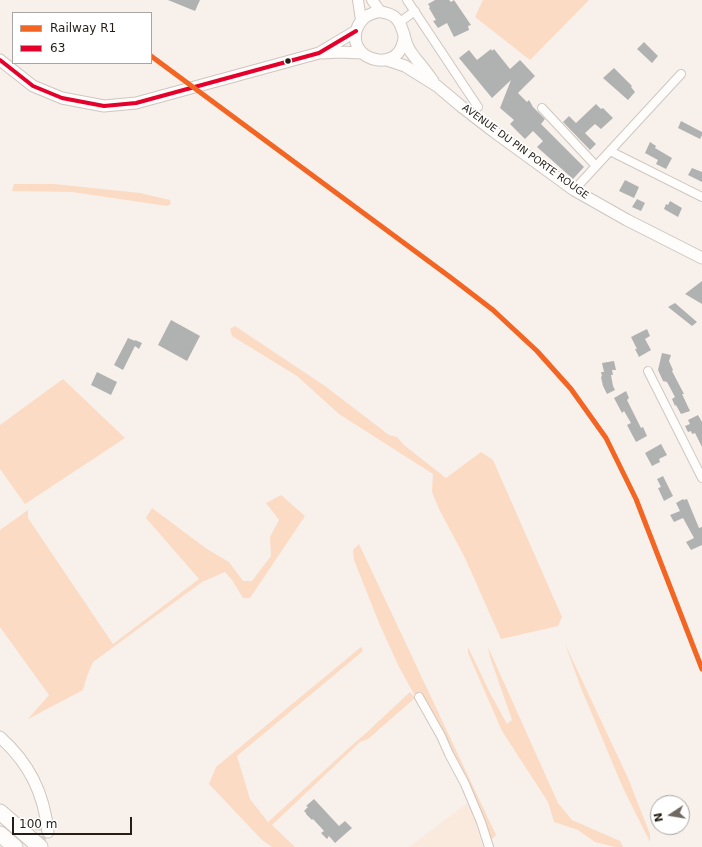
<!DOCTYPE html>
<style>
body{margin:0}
#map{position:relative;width:702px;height:847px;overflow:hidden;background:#f8f0eb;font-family:"DejaVu Sans",sans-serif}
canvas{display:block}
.legend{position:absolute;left:12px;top:12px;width:140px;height:52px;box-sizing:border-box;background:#fff;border:1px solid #a8a5a2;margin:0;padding:5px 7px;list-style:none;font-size:12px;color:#251d16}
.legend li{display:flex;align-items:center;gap:8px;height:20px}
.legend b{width:20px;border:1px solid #a8a5a2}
.north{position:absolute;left:650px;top:795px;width:40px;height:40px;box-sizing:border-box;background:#fff;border:1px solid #a8a5a2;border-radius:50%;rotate:258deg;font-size:11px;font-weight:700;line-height:16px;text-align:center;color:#251d16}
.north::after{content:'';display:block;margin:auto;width:14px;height:18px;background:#6f6761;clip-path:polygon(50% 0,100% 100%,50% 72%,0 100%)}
.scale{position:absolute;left:12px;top:817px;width:120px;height:18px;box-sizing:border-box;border:2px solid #251d16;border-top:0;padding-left:5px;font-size:12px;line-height:14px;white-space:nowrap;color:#251d16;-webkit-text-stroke:3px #fff;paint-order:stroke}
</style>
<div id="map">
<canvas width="702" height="847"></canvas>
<ul class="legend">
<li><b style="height:5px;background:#f26522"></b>Railway R1</li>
<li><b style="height:5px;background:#e4002b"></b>63</li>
</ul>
<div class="north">N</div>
<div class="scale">100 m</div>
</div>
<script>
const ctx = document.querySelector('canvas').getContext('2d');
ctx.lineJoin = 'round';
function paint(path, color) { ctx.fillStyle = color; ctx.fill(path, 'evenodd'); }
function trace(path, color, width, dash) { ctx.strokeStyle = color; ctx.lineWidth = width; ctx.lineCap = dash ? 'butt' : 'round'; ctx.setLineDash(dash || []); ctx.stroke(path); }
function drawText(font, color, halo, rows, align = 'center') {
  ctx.font = font + ' "DejaVu Sans",sans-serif'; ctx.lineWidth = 3.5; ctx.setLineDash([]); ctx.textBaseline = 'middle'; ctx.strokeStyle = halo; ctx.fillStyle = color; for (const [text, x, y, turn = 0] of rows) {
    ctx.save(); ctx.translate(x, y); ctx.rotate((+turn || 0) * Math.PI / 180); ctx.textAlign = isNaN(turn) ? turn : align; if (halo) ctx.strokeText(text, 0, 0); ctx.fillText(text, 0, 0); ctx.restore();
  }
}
const built = new Path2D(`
 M469 802 483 847H409Z`);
const green = new Path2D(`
 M483 0H589L530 60 475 17Z
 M14 184H54L140 193 170 200 171 204 167 206 72 192 12 191Z
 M235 326 325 386 389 435 397 437 404 445 446 478 481 452 493 460 562 617 558 626 501 639 465 558 439 509 432 492 433 474 339 414 297 376 232 336 230 329Z
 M63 379 125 438 25 504 0 469V425Z
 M281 495 305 516 250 598H243L232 580 225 572 202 582 93 662 87 676 83 690 28 719 49 695 0 627V530L28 510V518L113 644 199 579 146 518 152 508 207 549 229 562 243 581H252L271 556 270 537 279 520 266 503Z
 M359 544 496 835 489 842 423 697 415 696 399 667 379 623 354 560 353 550Z
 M565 644 628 778 650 834V842L623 788 581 688Z
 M361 647 363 651 237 756 250 799 268 822 351 746 365 734 410 692 415 698 368 739 360 742 272 825 295 847H272L262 840 209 784 216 767Z
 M468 647 489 691 507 724 512 720 490 657 488 647 558 803 572 820 620 841 623 847H615L595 842 578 830 554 822 548 802 502 731 468 653Z`);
const building = new Path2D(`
 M168 0H200L195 11Z
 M435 0H449L451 2 454 0 471 25 468 26 469 30 454 37 447 23 438 28 433 21 436 20 429 8 430 7 428 4Z
 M644 42 658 56 652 63 637 49Z
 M491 49 492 51 494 49 510 69 520 60 535 76 518 93 527 102 529 100 533 107 545 119 541 124 584 167 573 179 537 147 543 141 533 131 525 139 510 124 514 120 500 108 511 80 492 98 459 58 469 50 477 60Z
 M614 68 632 86 631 87 635 92 628 100 603 78Z
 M596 104 601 109 603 108 613 118 601 129 595 124 585 133 596 144 590 150 563 122 569 116 576 123Z
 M681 121 702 132V135L700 139 678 128Z
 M650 142 656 146 655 148 672 158 666 169 656 164 658 160 645 153Z
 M692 168 702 172V182L688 175Z
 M625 180 639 187 634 198 619 191Z
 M637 199 645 203 641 211 632 207Z
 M670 201 682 208 678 217 664 209 666 204 668 205Z
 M702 281V304L685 294Z
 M675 303 697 322 692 326 668 307Z
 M171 320 200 336 187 361 158 345Z
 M647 329 650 336 645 339 651 350 639 357 635 349H637L631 337Z
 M128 338 135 341V340L142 343 139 349 135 346 123 370 114 365Z
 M662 353 671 355 669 361 673 370 672 371 684 394H682L690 411 681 414 676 405 675 406 672 399 675 397 667 382 663 381 658 370Z
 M614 361 616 370H612L613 375H611L613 386 615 390 607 394 603 386 601 377 602 376 601 372H604L602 363Z
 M97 372 117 382 111 395 91 385Z
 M626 391 629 398 627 400 641 428 643 427 647 436 636 442 627 425 631 423 624 411 622 413 614 398Z
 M698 415 702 422V447L695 433 692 434 691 431 688 432 685 426 690 424 688 420Z
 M661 444 667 455 659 459 660 462 652 466 645 453Z
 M663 476 673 496 664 501 658 488 661 487 657 479Z
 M683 499 684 500 687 499 699 528 702 527V545L691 550 686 542 694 538 683 518 674 522 670 515 680 511 676 503Z
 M314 799 339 826 345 821 352 828 335 843 329 836 327 839 321 833 324 831 313 819 312 820 306 814V813L304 811 308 807 306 806Z`);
const secondaryTunnel = new Path2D(`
 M40 847 41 829`);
const minor = new Path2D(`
 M407 0 478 107
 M400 22 415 11
 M542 108 596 166
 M610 151 702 197
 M574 190 681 74
 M648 371 702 478
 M419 697 441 736 449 754 465 784 481 822 489 847`);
const tertiary = new Path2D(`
 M358 0 361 20
 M372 0 380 11`);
const secondary = new Path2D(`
 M404 34C404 37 404 41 403 43 395 75 343 58 358 26 363 17 367 15 377 12 380 11 382 12 386 13 404 17 402 36 409 49 411 53 414 56 416 59 422 66 428 74 433 81
 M322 53 339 52 362 53
 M0 60 33 86 62 98 104 106 136 103 319 53 356 31
 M387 60 405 66 437 86 462 107 493 131 574 190 627 220 702 258
 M0 737C29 763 44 793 48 832`);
const motorway = new Path2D(`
 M0 812 40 847
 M0 834 15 847`);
const bus1 = new Path2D(`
 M0 60 33 86 62 98 104 106 136 103 319 53 356 31`);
const rail1 = new Path2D(`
 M151 56 450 277 493 310 537 351 571 389 606 438 636 499 702 669`);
const markers = [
 [288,61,3.5,"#251d16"]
];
const streetNames = [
 ["AVENUE DU PIN PORTE ROUGE",525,152,36]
];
paint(built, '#fae9dd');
paint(green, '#fbdbc4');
paint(building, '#b0b2b2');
trace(secondaryTunnel, '#d8d0cb', 11, [11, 5.5]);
trace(minor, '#cec6c0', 10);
trace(tertiary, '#cec6c0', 12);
trace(secondary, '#cec6c0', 13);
trace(motorway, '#cec6c0', 17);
trace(minor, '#fefdfc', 8);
trace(tertiary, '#fefdfc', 10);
trace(secondary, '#fefdfc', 11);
trace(motorway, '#fefdfc', 15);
trace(bus1, '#e4002b', 4);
trace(rail1, '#f26522', 5);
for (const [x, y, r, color] of markers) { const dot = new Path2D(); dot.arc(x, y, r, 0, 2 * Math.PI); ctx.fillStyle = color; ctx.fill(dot); trace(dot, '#fff', 1.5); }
drawText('10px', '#251d16', '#fff', streetNames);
</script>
